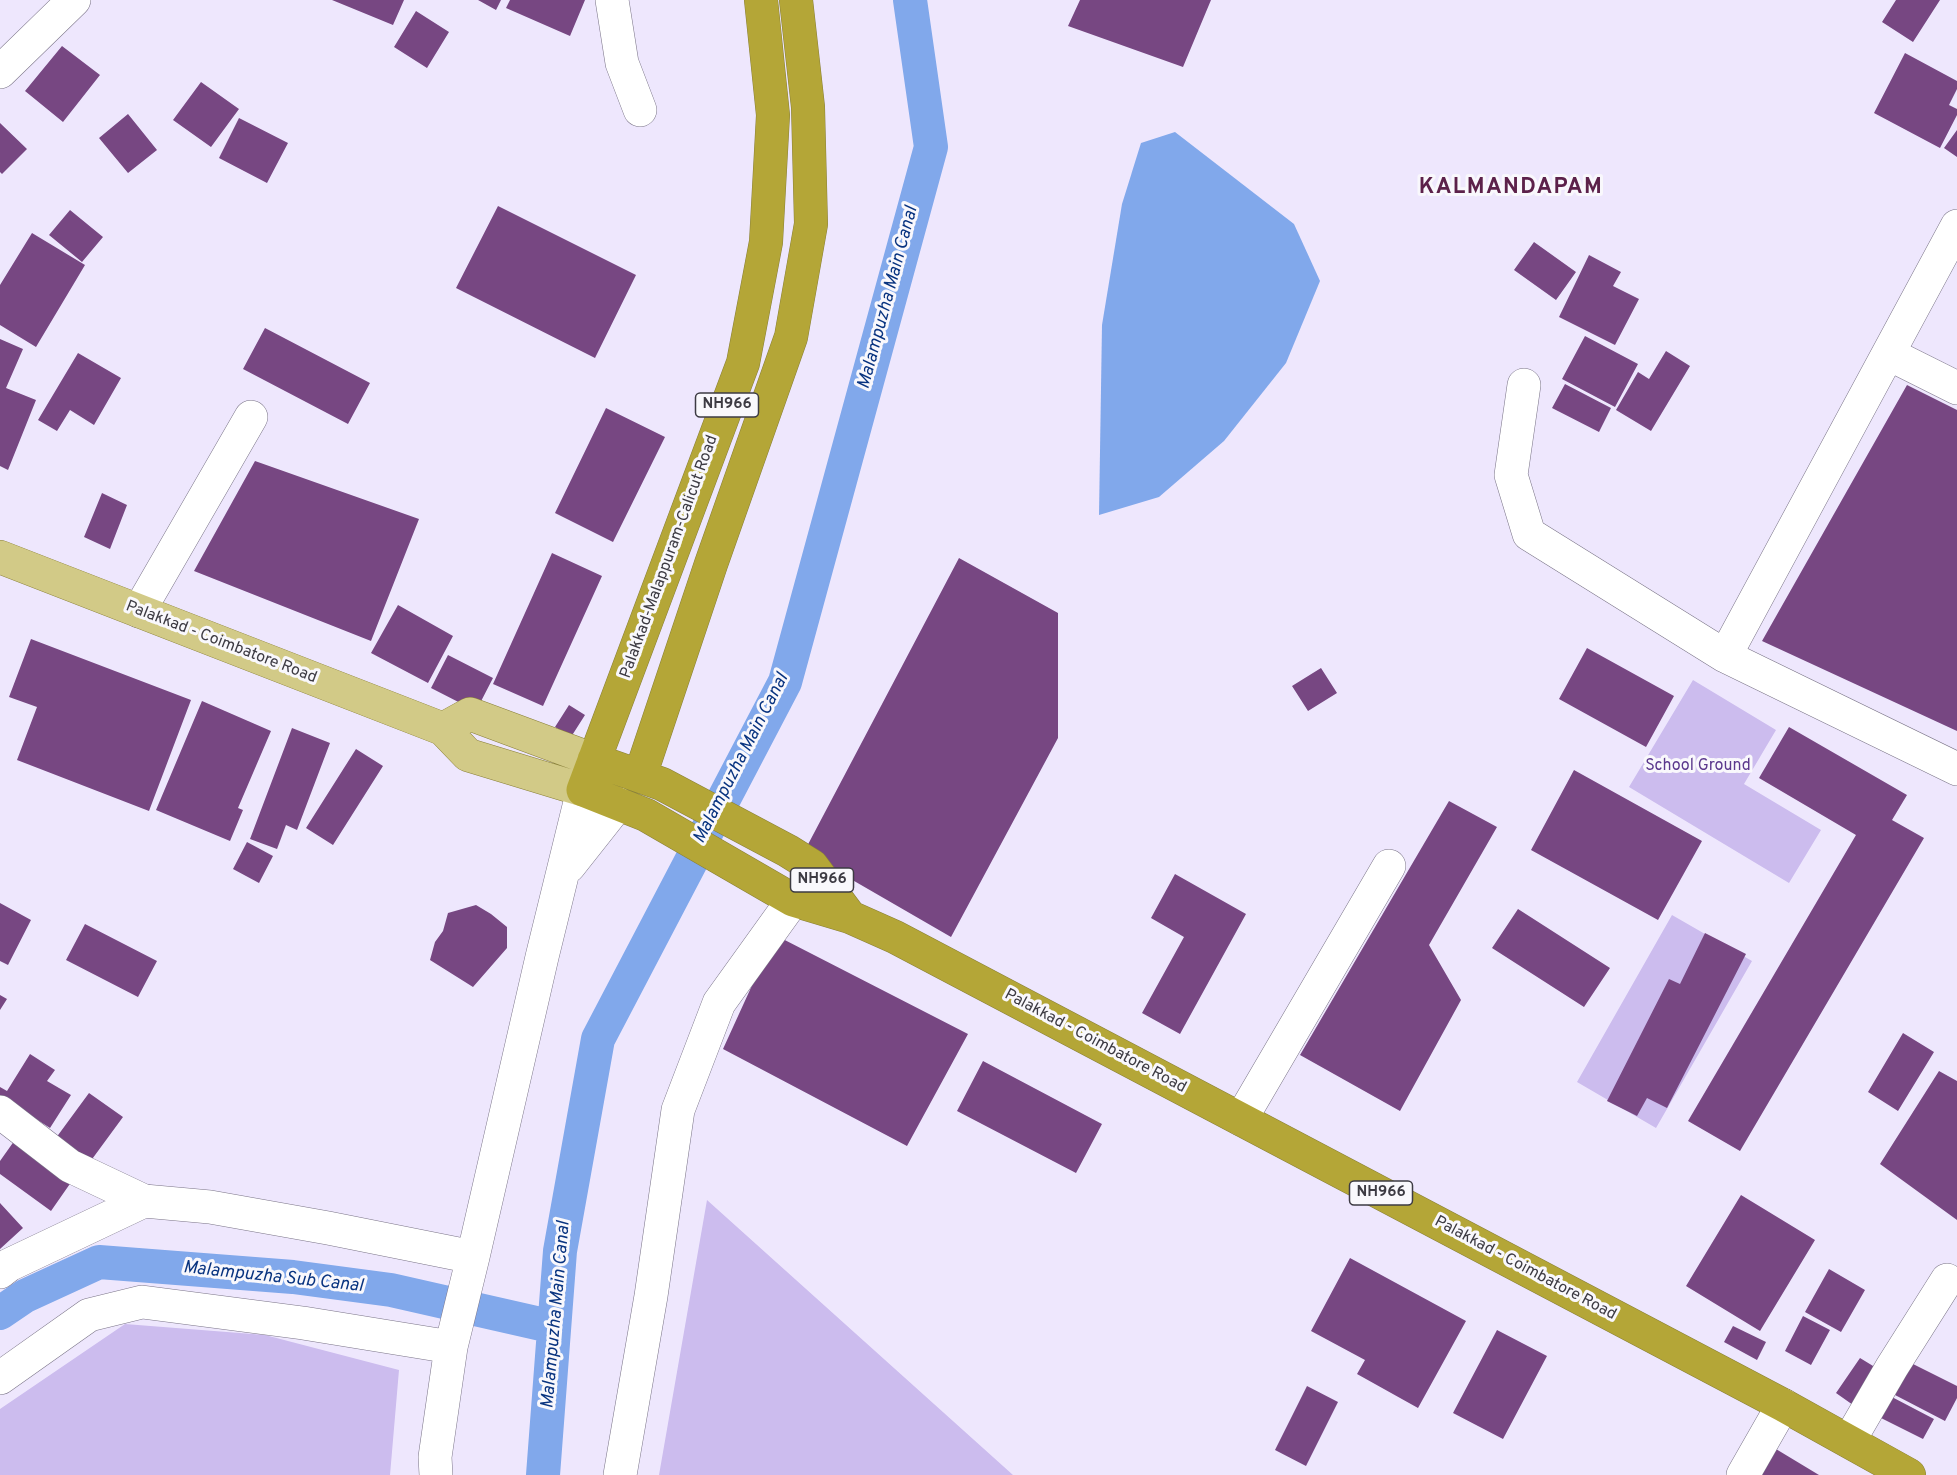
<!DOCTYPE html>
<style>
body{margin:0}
canvas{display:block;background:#eee7fd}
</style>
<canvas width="1957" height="1475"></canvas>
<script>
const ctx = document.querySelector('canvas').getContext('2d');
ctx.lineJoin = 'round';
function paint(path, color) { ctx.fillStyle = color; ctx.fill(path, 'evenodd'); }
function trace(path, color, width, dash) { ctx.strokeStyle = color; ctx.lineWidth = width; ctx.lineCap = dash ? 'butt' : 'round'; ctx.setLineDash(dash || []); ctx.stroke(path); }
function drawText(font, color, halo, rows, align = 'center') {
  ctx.font = font + ' Overpass,sans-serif'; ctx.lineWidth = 6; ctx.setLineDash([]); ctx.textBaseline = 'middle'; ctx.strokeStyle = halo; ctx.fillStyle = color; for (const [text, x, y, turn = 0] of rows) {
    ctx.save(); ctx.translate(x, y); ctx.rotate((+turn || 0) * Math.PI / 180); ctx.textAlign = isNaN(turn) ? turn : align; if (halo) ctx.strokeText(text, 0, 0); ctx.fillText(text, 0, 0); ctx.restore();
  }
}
const green = new Path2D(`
 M1693 680 1776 730 1744 784 1821 830 1789 883 1629 787Z
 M1672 915 1752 961 1656 1128 1577 1082Z
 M707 1200 1013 1475H659Z
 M125 1324 265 1335 399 1370 390 1475H0V1409Z`);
const water = new Path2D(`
 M1175 132 1294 224 1320 281 1286 363 1224 441 1159 497 1099 515 1102 325 1122 204 1141 143Z`);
const canal = new Path2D(`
 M0 1313 25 1296 99 1262 293 1277 391 1290 554 1327
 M543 1475 560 1251 598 1039 785 682 931 147 910 0`);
const building = new Path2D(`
 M332 0H404L393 25Z
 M478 0H501L496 10Z
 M510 0H585L570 36 506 8Z
 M1080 0H1211L1183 67 1068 26Z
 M1896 0H1940L1913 42 1882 22Z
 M416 11 449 32 427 68 394 47Z
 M62 46 100 75 63 122 25 91Z
 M1905 53 1957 81V89L1949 105 1957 109V115L1940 148 1874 113Z
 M201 82 239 109 211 147 173 120Z
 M128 114 157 150 128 173 99 138Z
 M239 118 288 143 267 183 219 158Z
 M0 123 27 149 2 174 0 172Z
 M1957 130V157L1944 148Z
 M498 206 636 275 595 358 456 288Z
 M70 210 103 237 82 262 49 235Z
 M32 233 85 265 36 347 0 325V285Z
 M1534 242 1576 272 1556 300 1514 270Z
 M1589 255 1621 272 1613 286 1639 299 1615 345 1559 317Z
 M265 328 370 383 348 424 243 369Z
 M1585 336 1638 364 1615 407 1562 379Z
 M0 339 23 349 6 388 36 400 8 470 0 466Z
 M1666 351 1690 366 1651 431 1616 410 1638 372 1649 379Z
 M78 353 121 378 94 425 70 410 57 431 38 420Z
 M1565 384 1611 408 1599 432 1552 408Z
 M1907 385 1957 410V731L1762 641Z
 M606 408 665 437 613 542 555 513Z
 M255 461 419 519 371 641 194 571Z
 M102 493 127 505 110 549 84 537Z
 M552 553 602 576 543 706 493 684Z
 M959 558 1058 613V738L951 937 804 852Z
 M398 605 453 636 428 683 371 653Z
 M31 639 191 700 149 811 17 760 37 707 9 697Z
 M1587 648 1674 696 1646 747 1559 699Z
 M448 655 493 678 476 711 431 688Z
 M1321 668 1337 693 1308 711 1292 686Z
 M202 701 271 731 238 808 243 810 230 841 156 810Z
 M569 705 585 715 571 737 555 727Z
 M1789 727 1907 795 1892 820 1924 838 1740 1151 1688 1121 1856 835 1759 778Z
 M292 728 330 743 297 830 286 825 277 849 250 839Z
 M356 749 383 766 333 845 306 828Z
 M1574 770 1702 841 1658 920 1531 850Z
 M1449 801 1497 827 1429 945 1461 1000 1400 1111 1300 1055Z
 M247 842 273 856 259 883 233 869Z
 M1175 874 1246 914 1180 1034 1142 1013 1184 937 1151 918Z
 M0 903 31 920 8 965 0 961Z
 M476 905 491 914 507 927V948L473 987 430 960 435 942 443 931 448 913Z
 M1518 909 1610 968 1584 1007 1492 948Z
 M85 924 157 961 138 997 66 960Z
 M1705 933 1746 954 1667 1108 1647 1098 1637 1116 1607 1101 1669 979 1680 984Z
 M775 935 968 1034 907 1146 723 1049Z
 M0 995 7 999 0 1010Z
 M1903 1033 1934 1052 1898 1111 1868 1092Z
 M30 1054 55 1070 47 1081 71 1095 50 1128 0 1096V1087L7 1091Z
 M983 1061 1102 1124 1076 1173 957 1111Z
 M1939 1071 1957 1081V1220L1880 1164Z
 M89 1093 123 1117 87 1166 53 1142Z
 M17 1137 74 1178 51 1211 0 1174V1161Z
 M1741 1195 1815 1240 1760 1331 1686 1286Z
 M0 1203 23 1228 0 1249Z
 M1350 1258 1466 1321 1418 1408 1357 1374 1365 1360 1311 1331Z
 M1829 1269 1865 1290 1841 1332 1805 1312Z
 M1803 1316 1830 1330 1811 1365 1785 1351Z
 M1733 1326 1766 1342 1757 1360 1724 1342Z
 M1497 1330 1547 1356 1503 1439 1453 1413Z
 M1860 1358 1878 1369 1853 1405 1836 1393Z
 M1911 1363 1957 1386V1398L1945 1421 1895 1395Z
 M1307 1386 1338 1402 1306 1466 1275 1450Z
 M1890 1396 1934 1419 1923 1439 1879 1417Z
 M1766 1443 1819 1475H1751Z`);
const minor = new Path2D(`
 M612 0 622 63 640 110
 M0 72 74 0
 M1889 354 1957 388
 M1524 385 1511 475 1529 534 1725 656 1957 226
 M139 611 251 417
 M1725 656 1957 769
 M569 866 618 804
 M0 1112 70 1166 144 1201
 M1241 1119 1389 866
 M0 1272 9 1265 144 1201 210 1207 328 1228 473 1257
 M0 1378 89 1315 142 1302 303 1323 451 1347
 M1849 1441 1892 1367 1947 1280
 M436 1475 435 1457 451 1347 473 1257 542 957 583 790
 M620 1475 651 1296 678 1110 719 1003 793 900
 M1743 1475 1783 1405`);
const major = new Path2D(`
 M0 557 443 729 468 755 583 790
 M443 729 470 714 594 760`);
const highway = new Path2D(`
 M761 0 773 115 766 242 743 363 583 790 646 815 793 900 850 917 895 937 1783 1405 1909 1475
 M594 760 662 784 788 851 812 866 850 917
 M640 776 711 564 791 337 811 224 808 107 796 0`);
const shields = [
 [727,405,63],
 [822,880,63],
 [1381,1193,63]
];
const shieldNames = [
 ["NH966",727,405],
 ["NH966",822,880],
 ["NH966",1381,1193]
];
const streetNames = [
 ["Palakkad-Malappuram-Calicut Road",670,557,-70],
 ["Palakkad - Coimbatore Road",221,643,21],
 ["Palakkad - Coimbatore Road",1095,1042,28],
 ["Palakkad - Coimbatore Road",1525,1269,28]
];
const parkNames = [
 ["School Ground",1698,767]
];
const waterNames = [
 ["Malampuzha Main Canal",889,298,-75],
 ["Malampuzha Main Canal",742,759,-63],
 ["Malampuzha Sub Canal",273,1278,6],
 ["Malampuzha Main Canal",557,1315,-85]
];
const districtNames = [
 ["KALMANDAPAM",1511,189]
];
paint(green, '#ccbcee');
paint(water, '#81a8eb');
trace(canal, '#81a8eb', 34);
paint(building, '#774782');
trace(minor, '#7b7588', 34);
trace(major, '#8a813b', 34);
trace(highway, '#8a813b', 34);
trace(minor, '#fff', 33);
trace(major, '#d2ca87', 33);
trace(highway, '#b4a637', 33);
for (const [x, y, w] of shields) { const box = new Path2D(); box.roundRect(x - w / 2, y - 12, w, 24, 4.5); ctx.fillStyle = '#f9f8fc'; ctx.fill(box); trace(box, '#3d3b43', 1.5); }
drawText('bold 15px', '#3d3b43', null, shieldNames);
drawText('16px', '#3d3b43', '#f9f8fc', streetNames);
drawText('16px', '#5b388d', '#f9f8fc', parkNames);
drawText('italic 18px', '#093480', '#f9f8fc', waterNames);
ctx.letterSpacing = '1.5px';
drawText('bold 22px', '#5c214a', '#f9f8fc', districtNames);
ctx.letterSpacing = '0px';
</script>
